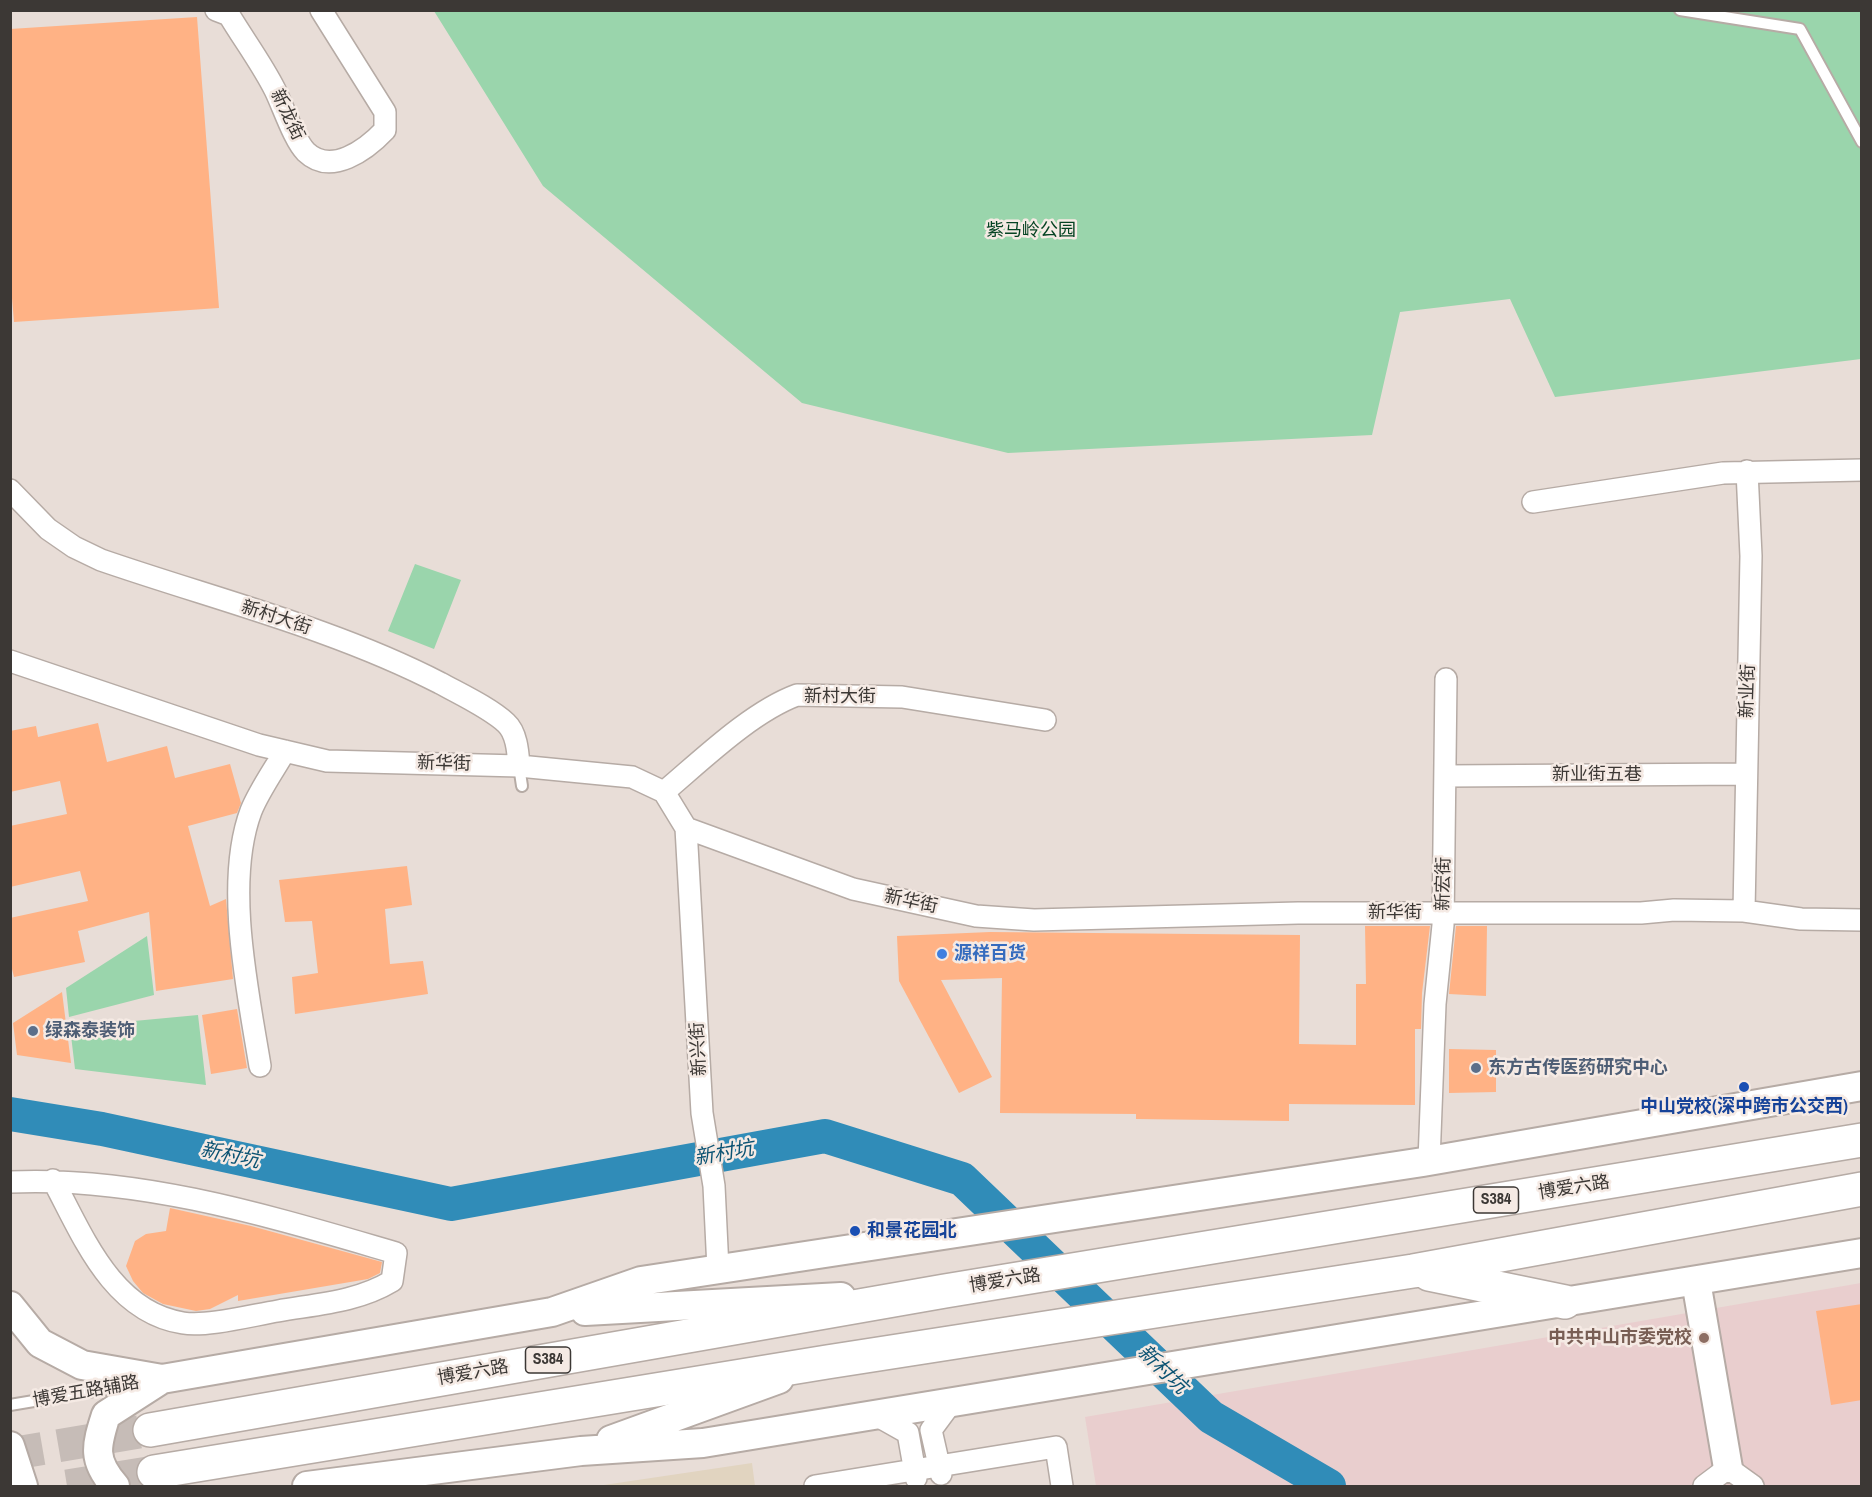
<!DOCTYPE html>
<meta charset="utf-8">
<style>
body{margin:0}
#map{position:relative;width:1872px;height:1497px;overflow:hidden;background:#e8ddd7;font-family:"Archivo Narrow",sans-serif}
canvas{display:block}
.frame{position:absolute;inset:0;border:12px solid #3c3835;pointer-events:none}
</style>
<div id="map">
<canvas width="1872" height="1497"></canvas>
<div class="frame"></div>
</div>
<script>
const ctx = document.querySelector('canvas').getContext('2d');
ctx.lineJoin = 'round';
function paint(path, color) { ctx.fillStyle = color; ctx.fill(path, 'evenodd'); }
function trace(path, color, width, dash) { ctx.strokeStyle = color; ctx.lineWidth = width; ctx.lineCap = dash ? 'butt' : 'round'; ctx.setLineDash(dash || []); ctx.stroke(path); }
function drawText(font, color, halo, rows, align = 'center') {
  ctx.font = font + ' "Archivo Narrow","Noto Sans SC",sans-serif'; ctx.lineWidth = 5; ctx.setLineDash([]); ctx.textBaseline = 'middle'; ctx.strokeStyle = halo; ctx.fillStyle = color; for (const [text, x, y, turn = 0] of rows) {
    ctx.save(); ctx.translate(x, y); ctx.rotate((+turn || 0) * Math.PI / 180); ctx.textAlign = isNaN(turn) ? turn : align; if (halo) ctx.strokeText(text, 0, 0); ctx.fillText(text, 0, 0); ctx.restore();
  }
}
const commercial = new Path2D(`
 M752 1463 755 1486H597Z`);
const education = new Path2D(`
 M1861 1283V1486H1096L1085 1417Z`);
const green = new Path2D(`
 M434 11H1861V359L1555 397 1510 299 1400 312 1372 435 1008 453 802 403 543 186Z
 M415 564 461 580 434 649 388 631Z
 M147 936 154 995 69 1017 66 988Z
 M198 1015 206 1085 75 1069 70 1027Z`);
const river = new Path2D(`
 M10 1114 102 1129 451 1204 825 1136 962 1179 1211 1417 1329 1486`);
const building = new Path2D(`
 M197 17 219 308 14 322 10 274V29Z
 M98 723 107 762 167 746 175 778 230 764 241 803 237 813 188 826 210 906 226 899 233 979 156 991 149 912 78 931 85 962 14 977 10 961V918L88 901 80 871 10 887V826L67 814 60 781 10 792V731L36 726 38 737Z
 M407 866 412 905 385 909 390 964 423 961 428 994 295 1014 292 977 318 973 312 921 285 922 279 880Z
 M1365 926H1430L1422 993 1421 1029H1415V1105L1289 1104V1121L1136 1119V1114L1000 1113 1002 978 941 980 992 1077 959 1093 899 981 897 936 990 932 1300 935 1299 1044 1356 1045V984H1366Z
 M1456 926H1487L1486 996 1449 994Z
 M62 992 71 1063 17 1055 13 1023Z
 M237 1009 247 1068 211 1074 202 1015Z
 M1449 1049 1496 1050V1092L1449 1093Z
 M170 1208 251 1226 382 1262 380 1273 368 1279 238 1301V1295L210 1309 196 1311 163 1304 143 1293 133 1281 126 1266 135 1241 146 1234 166 1231Z
 M1862 1304V1400L1831 1405 1816 1311Z`);
const highwayTunnel = new Path2D(`
 M10 1454 150 1430
 M67 1486 154 1472`);
const lane = new Path2D(`
 M1680 10 1800 29 1862 142
 M519 766 522 786
 M10 1405 135 1384`);
const street = new Path2D(`
 M216 10 229 15C244 40 262 64 275 90 283 106 294 140 306 152 331 176 366 150 385 130V112L321 10
 M10 490 48 529 74 547 101 560C214 599 333 628 440 683 460 694 490 708 506 723 517 733 518 753 519 766
 M1533 502 1723 473 1862 470
 M10 661 259 745 327 761 519 766 632 777 664 792 686 828 853 889 976 916 1034 920 1298 913H1641L1674 910 1744 911 1801 919 1862 920
 M1447 776 1746 774
 M664 792C702 760 751 712 797 695L902 697 1045 720
 M686 828 702 1113 714 1186 718 1269
 M1744 911 1751 556 1747 471
 M260 1066C248 992 224 883 251 811 259 791 274 770 285 751
 M1429 1161 1435 1004 1443 925 1446 679
 M10 1182C141 1176 272 1217 396 1253L392 1281C357 1302 318 1304 278 1311 253 1315 207 1327 183 1323 112 1312 83 1236 53 1180
 M876 1415 908 1433 916 1478
 M941 1474 931 1430 951 1403
 M815 1486 1056 1447 1062 1486
 M1704 1486 1728 1468 1753 1486`);
const secondary = new Path2D(`
 M1696 1281 1728 1468
 M10 1306 40 1343 82 1365 162 1379 552 1312 641 1281 1423 1162 1862 1086
 M585 1311 841 1297
 M611 1440 779 1379
 M10 1446 23 1486
 M115 1486C92 1460 96 1446 106 1415L162 1379
 M307 1486 581 1451 703 1443 1862 1253`);
const highway = new Path2D(`
 M1429 1274 1565 1302
 M150 1430 945 1291 1862 1140
 M154 1472 827 1362 1413 1271 1862 1189`);
const markers = [
 [942,954,6,"#3f7fe0"],
 [33,1031,6,"#5c6f8a"],
 [1476,1068,6,"#5c6f8a"],
 [1744,1087,6,"#1a4fb4"],
 [855,1231,6,"#1a4fb4"],
 [1704,1338,6,"#8d6e63"]
];
const shields = [
 [1496,1200,45],
 [548,1360,45]
];
const shieldNames = [
 ["S384",1496,1200],
 ["S384",548,1360]
];
const streetNames = [
 ["新龙街",287,115,64],
 ["新村大街",276,618,18],
 ["新业街",1748,691,-88],
 ["新村大街",840,697],
 ["新华街",444,764,1],
 ["新业街五巷",1597,775],
 ["新宏街",1444,884,-89],
 ["新华街",911,902,12],
 ["新华街",1395,913],
 ["新兴街",699,1049,-93],
 ["博爱六路",1574,1188,-9],
 ["博爱六路",1005,1281,-9],
 ["博爱六路",473,1373,-10],
 ["博爱五路辅路",86,1392,-10]
];
const parkNames = [
 ["紫马岭公园",1031,231]
];
const shopNames = [
 ["源祥百货",954,954]
];
const serviceNames = [
 ["绿森泰装饰",45,1031],
 ["东方古传医药研究中心",1488,1068]
];
const transitNames = [
 ["中山党校(深中跨市公交西)",1744,1107],
 ["和景花园北",867,1231,"left"]
];
const educationNames = [
 ["中共中山市委党校",1692,1338]
];
const waterNames = [
 ["新村坑",724,1154,-10],
 ["新村坑",230,1156,12],
 ["新村坑",1162,1370,44]
];
paint(commercial, '#e1d4c0');
paint(education, '#e9cece');
paint(green, '#9ad5ac');
trace(river, '#308cb8', 34);
paint(building, '#ffb285');
trace(highwayTunnel, '#c6bcb7', 33, [33, 16]);
trace(lane, '#b6aba5', 14);
trace(street, '#b6aba5', 24);
trace(secondary, '#b6aba5', 32);
trace(highway, '#b6aba5', 36);
trace(lane, '#fff', 10);
trace(street, '#fff', 21);
trace(secondary, '#fff', 28);
trace(highway, '#fff', 33);
for (const [x, y, r, color] of markers) { const dot = new Path2D(); dot.arc(x, y, r, 0, 2 * Math.PI); ctx.fillStyle = color; ctx.fill(dot); trace(dot, '#f5eae4', 2); }
for (const [x, y, w] of shields) { const box = new Path2D(); box.roundRect(x - w / 2, y - 13, w, 26, 4.5); ctx.fillStyle = '#f5eae4'; ctx.fill(box); trace(box, '#3c3835', 1.5); }
drawText('bold 16px', '#3c3835', null, shieldNames);
drawText('18px', '#3c3835', '#f5eae4', streetNames);
drawText('18px', '#044322', '#f5eae4', parkNames);
drawText('bold 18px', '#366cbe', '#f5eae4', shopNames, 'left');
drawText('bold 18px', '#4e5e75', '#f5eae4', serviceNames, 'left');
drawText('bold 18px', '#164399', '#f5eae4', transitNames);
drawText('bold 18px', '#785e54', '#f5eae4', educationNames, 'right');
drawText('italic 20px', '#0c5373', '#f5eae4', waterNames);
</script>
